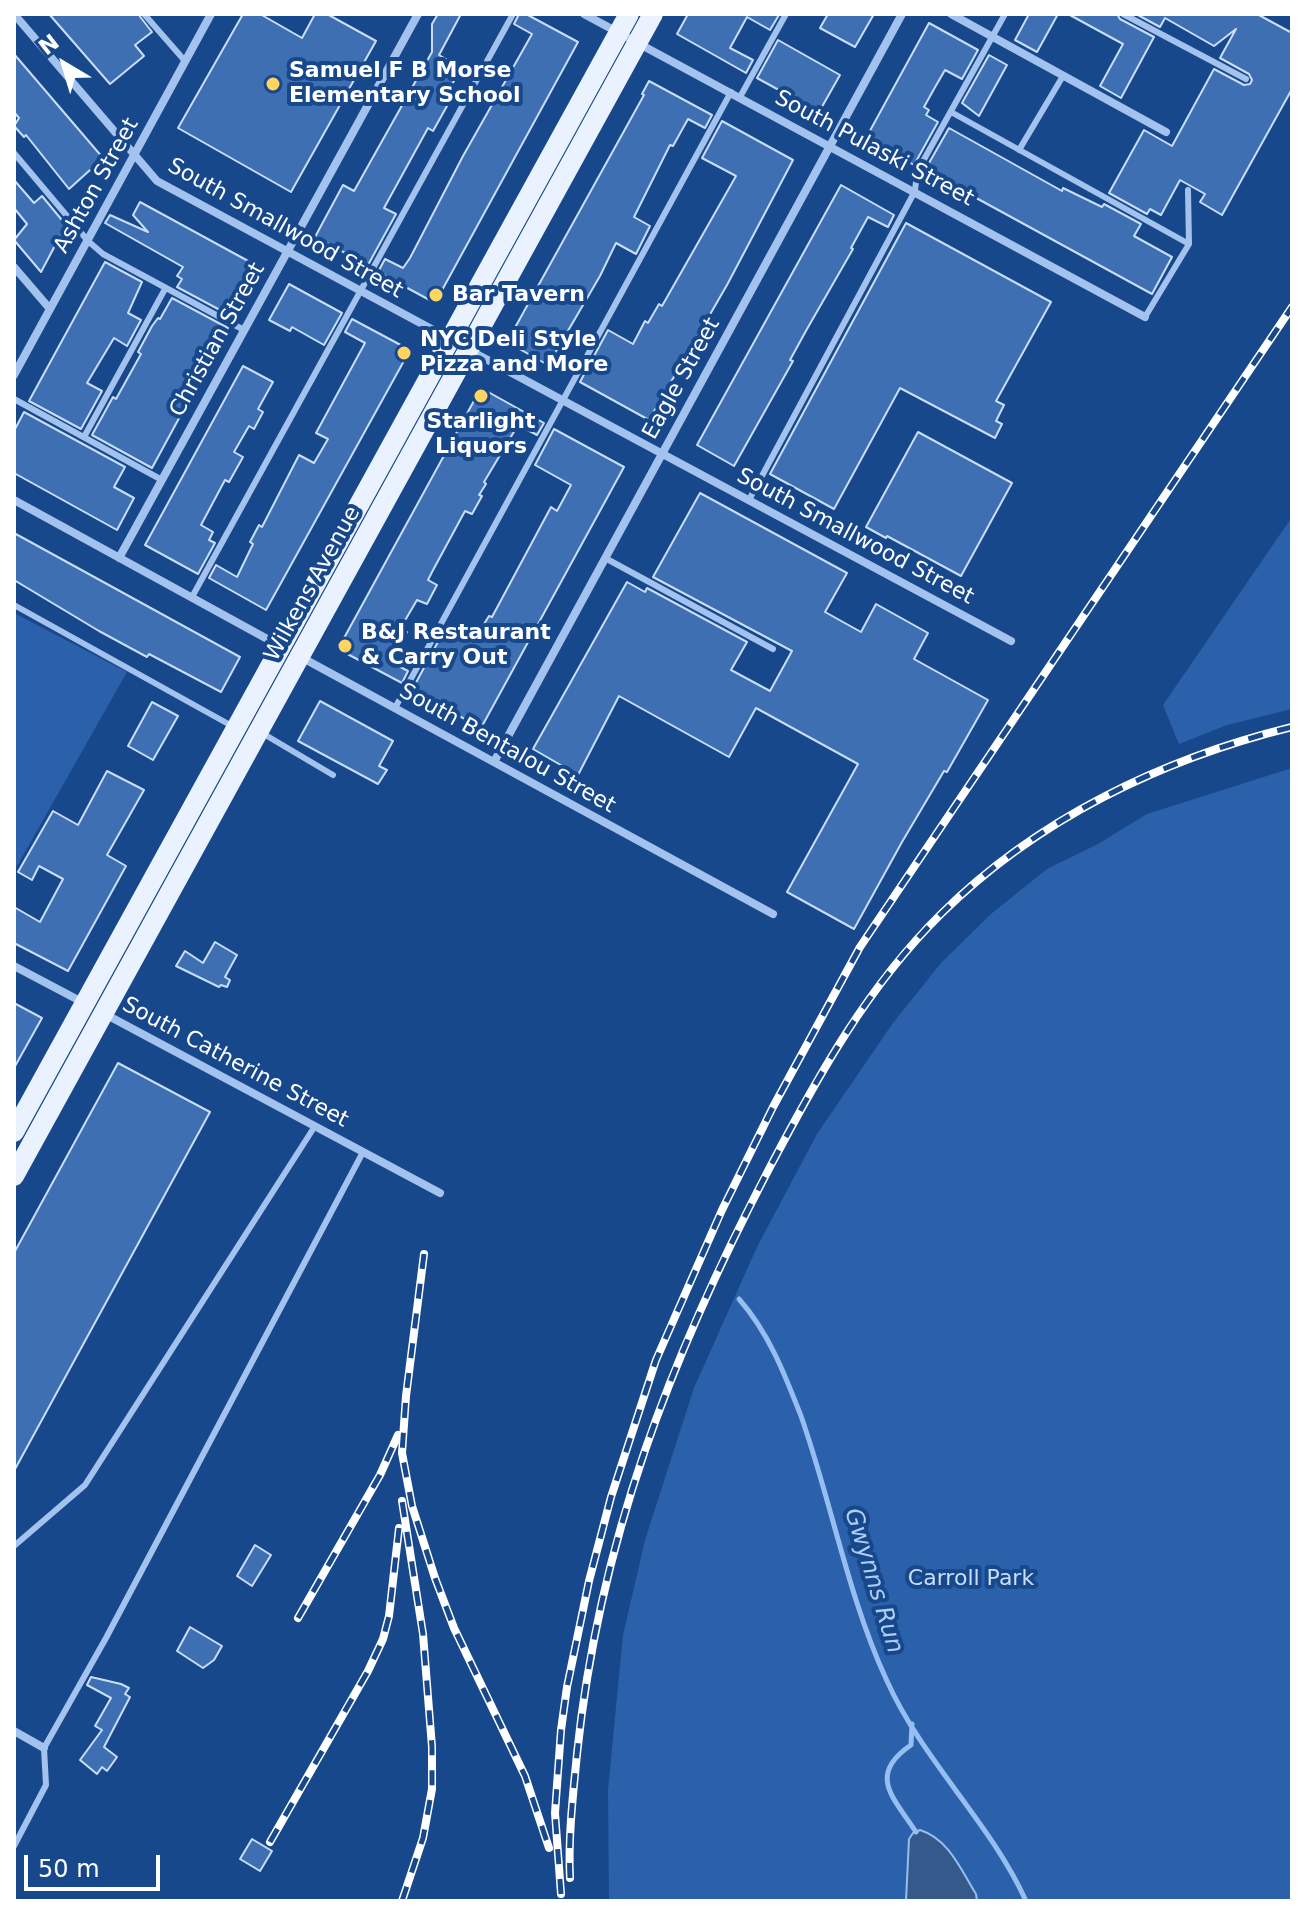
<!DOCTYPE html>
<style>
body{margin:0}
#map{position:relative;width:1306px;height:1915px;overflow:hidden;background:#18488c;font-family:"DejaVu Sans",sans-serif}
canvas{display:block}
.frame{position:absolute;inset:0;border:16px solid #fff;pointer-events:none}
.north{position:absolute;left:24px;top:24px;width:80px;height:80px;-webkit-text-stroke:6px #18488c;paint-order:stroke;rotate:322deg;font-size:22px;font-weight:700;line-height:32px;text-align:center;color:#fff}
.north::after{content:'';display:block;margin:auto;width:28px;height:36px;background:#fff;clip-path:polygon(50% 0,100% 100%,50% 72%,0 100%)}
.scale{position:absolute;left:24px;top:1855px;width:136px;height:36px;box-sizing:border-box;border:4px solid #fff;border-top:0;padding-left:10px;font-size:24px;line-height:28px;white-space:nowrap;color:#fff;-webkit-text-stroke:6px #18488c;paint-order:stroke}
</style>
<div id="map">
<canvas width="1306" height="1915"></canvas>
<div class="frame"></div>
<div class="north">N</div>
<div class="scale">50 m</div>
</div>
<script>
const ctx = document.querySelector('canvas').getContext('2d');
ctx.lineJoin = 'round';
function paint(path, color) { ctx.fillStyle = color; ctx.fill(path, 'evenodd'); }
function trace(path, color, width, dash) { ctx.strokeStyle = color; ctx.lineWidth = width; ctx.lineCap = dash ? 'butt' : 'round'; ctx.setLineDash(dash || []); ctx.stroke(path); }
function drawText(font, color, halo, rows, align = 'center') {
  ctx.font = font + ' "DejaVu Sans",sans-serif'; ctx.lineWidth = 8; ctx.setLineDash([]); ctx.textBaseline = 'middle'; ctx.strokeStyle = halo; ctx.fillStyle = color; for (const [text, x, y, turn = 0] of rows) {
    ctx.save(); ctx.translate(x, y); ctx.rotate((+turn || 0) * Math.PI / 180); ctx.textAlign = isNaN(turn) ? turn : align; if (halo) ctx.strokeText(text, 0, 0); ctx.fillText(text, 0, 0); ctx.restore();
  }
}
const green = new Path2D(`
 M1292 517V709L1227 725 1179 744 1163 705Z
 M14 613 127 672 17 866 14 864Z
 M1292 768V1901H609L608 1790 623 1635 645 1540 694 1388 757 1247 817 1134 893 1023 941 963 991 914 1047 869 1098 844 1147 814Z`);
const water = new Path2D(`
 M920 1830C949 1839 961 1870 976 1894L977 1901H906L909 1839 913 1833Z`);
const stream = new Path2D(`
 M739 1299C769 1333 785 1375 801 1416 832 1504 848 1597 887 1681 923 1761 990 1822 1026 1901
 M912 1724 911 1745C867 1775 893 1797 916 1832`);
const building = new Path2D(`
 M49 14H138L152 32 135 45 144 56 110 84Z
 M243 14H260L302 38 315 14H327L376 41 291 192 178 128Z
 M438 14H461L439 55 461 68 442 103 447 106 433 131 428 128 384 208 396 214 368 265 315 237 343 185 354 191 432 52V24Z
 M519 14H526L578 42 435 303 378 272 385 259 403 268 410 258 463 156 532 34 514 24Z
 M688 14H777L779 15 770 30 747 17 730 48 753 60 746 73 677 34Z
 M828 14H874L855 47 820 28Z
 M1029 14H1058L1037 52 1015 40Z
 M1068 14H1117L1120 19 1154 37 1121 98 1100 86 1123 44Z
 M1136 14H1257L1292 33V89L1222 215 1200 202 1205 194 1180 180 1161 215 1150 209 1147 214 1109 193 1144 130 1172 146 1214 69 1244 85 1250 84 1252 80 1249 74 1220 58 1236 29 1214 46 1165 18 1160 27Z
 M929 23 978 50 962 79 945 70 934 89 924 107 929 110 926 115 938 122 914 165 866 138Z
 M778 40 840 75 819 112 757 78Z
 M14 54 103 158 94 174 90 170 69 189 26 135 24 137 14 126 19 118 14 112Z
 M989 55 1007 65 979 116 962 103Z
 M649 81 712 115 705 128 688 119 673 146 670 145 634 217 650 226 636 254 616 243 600 276 548 365 507 342 644 95 642 94Z
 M722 121 793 160 727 285 649 420 580 382 608 330 633 344 645 321 648 323 659 304 662 306 736 176 702 158Z
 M949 128 1062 191 1063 188 1102 207 1104 204 1141 224 1134 236 1172 257 1152 294 925 170Z
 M14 180 34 203 42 196 66 225 41 272 14 240 27 224 14 208Z
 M841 185 894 215 888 227 868 217 851 248 853 249 807 329 790 360 793 361 734 466 697 445Z
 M140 202 261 268 233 317 177 287 182 279 177 276 183 267 105 223 110 215 148 232 133 215Z
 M906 223 1051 302 996 401 1004 405 996 421 1002 424 995 438 900 388 834 509 770 474Z
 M105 262 142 282 128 313 141 320 127 346 114 338 87 383 102 391 81 429 29 401Z
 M289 284 342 313 324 345 292 327 290 331 269 320Z
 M172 298 228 328 152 468 92 435 113 397 116 399 141 354 138 352 152 326 158 318 160 319Z
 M352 319 410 350 266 610 209 578 216 565 237 577 253 544 250 542 259 525 262 527 299 455 314 463 328 439 316 433 365 343 345 332Z
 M243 366 273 382 258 409 263 412 254 429 249 426 234 452 243 457 229 482 225 480 201 525 213 532 209 540 215 543 198 574 145 545Z
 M481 388 544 423 537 435 518 425 484 482 486 484 479 495 482 496 472 514 465 511 432 572 428 580 437 585 427 604 417 600 407 617 400 629 407 632 391 662 408 671 402 683 338 649Z
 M24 412 125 467 114 487 134 498 117 530 14 473V431Z
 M554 429 624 467 481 728 412 690 446 627 471 641 476 631 479 632 489 616 492 617 551 507 557 511 571 485 535 465Z
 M918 432 1012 483 961 576 887 536 886 538 866 527Z
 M700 493 847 573 825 612 861 632 876 604 928 633 914 659 988 700 947 772 944 771 902 842 854 929 787 892 858 764 756 708 729 757 619 696 578 775 533 749 627 582 645 592 647 588 747 642 731 670 770 691 792 651 653 577Z
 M14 533 240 657 221 692 149 654 147 657 99 631 14 580Z
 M320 701 393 741 379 766 387 770 378 784 298 741Z
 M152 702 178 716 153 760 128 746Z
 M107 771 144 790 107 855 126 866 68 971 14 943V907L40 922 63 879 39 866 32 880 18 872 53 811 78 825Z
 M215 942 237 955 225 977 230 980 227 987 221 985 219 987 176 966 185 951 203 963Z
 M14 1003 42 1018 14 1068Z
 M118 1063 210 1112 14 1471V1253Z
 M255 1545 271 1555 252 1586 237 1576Z
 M190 1627 222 1646 214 1660 203 1668 177 1651Z
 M91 1677 121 1684 129 1688 125 1694 130 1697 104 1747 117 1757 107 1771 102 1767 97 1774 80 1760 102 1730 95 1726 111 1698 87 1685Z
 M252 1839 272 1851 260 1871 240 1859Z`);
const service = new Path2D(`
 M144 14 185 61
 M1123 14 1246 79
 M740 97 786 14
 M951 112 1189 244
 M1019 150 1063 76
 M14 153 88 241 103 254 244 330
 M1145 317 1189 244 1188 190
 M14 399 162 480
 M84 437 165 289
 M749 500 915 191 917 172 1005 14
 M605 558 773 649
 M192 597 513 14
 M14 605 232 726
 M395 708 731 92
 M262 733 333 775
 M14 1546 85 1485 315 1126
 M14 1846 46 1785 44 1748 106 1638 363 1152`);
const minor = new Path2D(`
 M14 14 157 181 450 339
 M584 14 1145 317
 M951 14 1166 132
 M14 267 50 309
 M469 350 1011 641
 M14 375 211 14
 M14 500 280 646
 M119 558 418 14
 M299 656 773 914
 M494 762 902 14
 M14 966 84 1003
 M103 1013 440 1193
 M14 1731 44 1748`);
const primary = new Path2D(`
 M14 1132 629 14
 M14 1176 653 14`);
const rail = new Path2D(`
 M424 1254 406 1396 402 1453 412 1506 435 1578 454 1628 525 1776 549 1848
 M298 1618 380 1475 398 1435
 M270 1842 368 1671 383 1639 389 1616 399 1528
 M570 1878C568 1837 573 1795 577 1754 599 1541 671 1356 770 1167 818 1076 867 987 941 914 1037 819 1162 759 1292 727
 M561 1894 555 1813 561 1730 567 1687 589 1581 611 1497 656 1360 722 1210 773 1107 860 947 1292 307
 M402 1901 423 1838 432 1789V1747L423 1634 402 1501`);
const markers = [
 [273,84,8,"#ffd560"],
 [436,295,8,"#ffd560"],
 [404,353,8,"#ffd560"],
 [481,396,8,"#ffd560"],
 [345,646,8,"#ffd560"]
];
const poiNames = [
 ["Samuel F B Morse",289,71],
 ["Elementary School",289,96],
 ["Bar Tavern",452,295],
 ["NYC Deli Style",420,340],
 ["Pizza and More",420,365],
 ["Starlight",481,422,"center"],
 ["Liquors",481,447,"center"],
 ["B&J Restaurant",361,633],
 ["& Carry Out",361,658]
];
const streetNames = [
 ["South Pulaski Street",874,149,28],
 ["Ashton Street",97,186,-61],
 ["South Smallwood Street",285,229,29],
 ["Christian Street",218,340,-61],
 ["Eagle Street",682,379,-61],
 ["South Smallwood Street",855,537,28],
 ["Wilkens Avenue",313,584,-61],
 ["South Bentalou Street",507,749,29],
 ["South Catherine Street",235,1063,28]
];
const parkNames = [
 ["Carroll Park",971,1579]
];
const waterNames = [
 ["Gwynns Run",873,1581,73]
];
paint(green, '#2b61aa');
paint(water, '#36598b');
trace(water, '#96bef1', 2);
trace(stream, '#96bef1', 5);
paint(building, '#3d6fb2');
trace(building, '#c9defa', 2);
trace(service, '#a3c3ee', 6);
trace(minor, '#a3c3ee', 8);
trace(primary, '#eaf2ff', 20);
trace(rail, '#fff', 8);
trace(rail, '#18488c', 5, [15]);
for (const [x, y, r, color] of markers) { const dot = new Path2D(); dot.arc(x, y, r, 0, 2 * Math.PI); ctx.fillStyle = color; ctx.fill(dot); trace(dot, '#18488c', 3); }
drawText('bold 22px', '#fff', '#18488c', poiNames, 'left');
drawText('22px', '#fff', '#18488c', streetNames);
drawText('22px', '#c9defa', '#18488c', parkNames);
drawText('italic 24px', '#afcdf5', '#18488c', waterNames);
</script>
